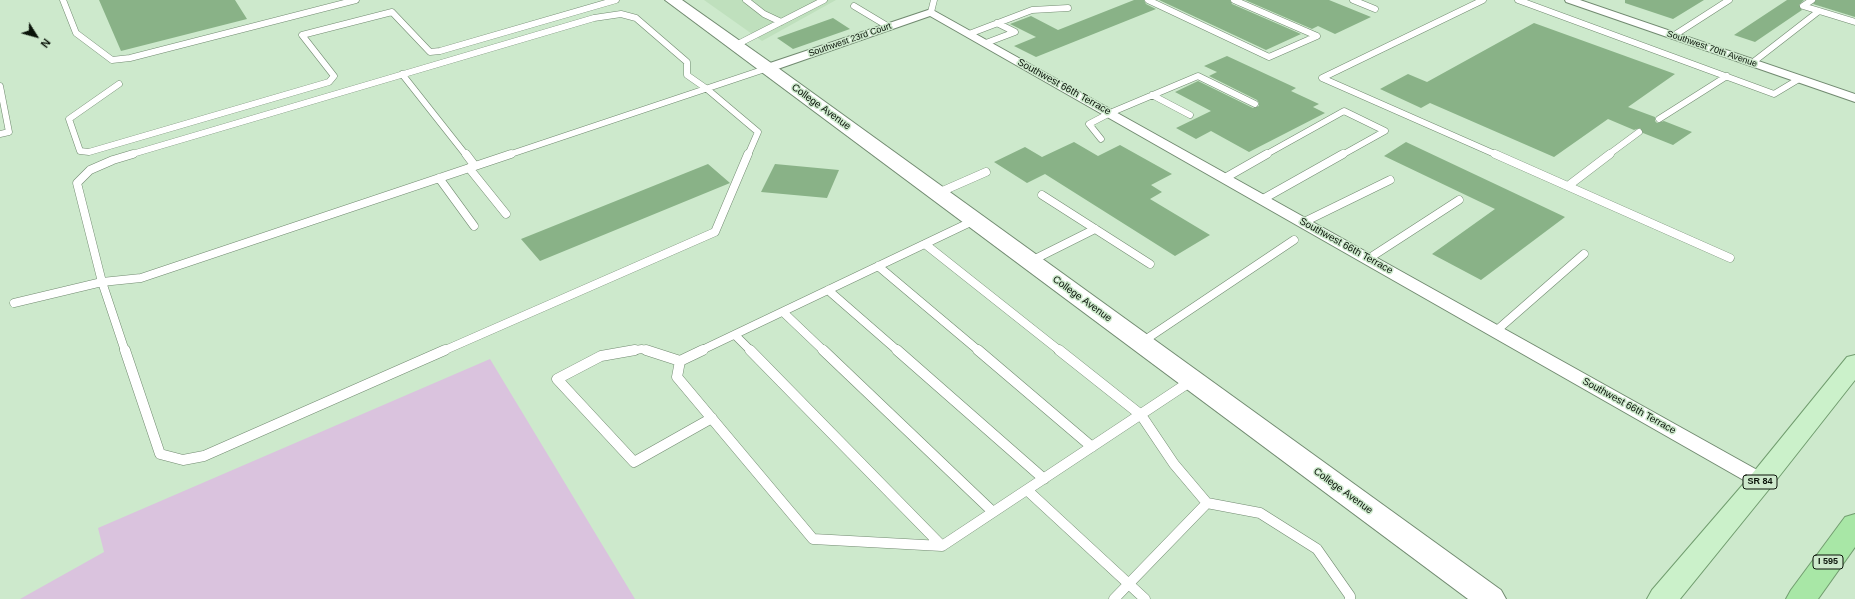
<!DOCTYPE html>
<style>
body{margin:0}
#map{position:relative;width:1855px;height:599px;overflow:hidden;background:#cde9cc;font-family:Helvetica,sans-serif}
canvas{display:block}
.north{position:absolute;left:16px;top:16px;width:40px;height:40px;-webkit-text-stroke:3px #cde9cc;paint-order:stroke;rotate:127deg;font-size:11px;font-weight:700;line-height:16px;text-align:center;color:#0a1309}
.north::after{content:'';display:block;margin:auto;width:14px;height:18px;background:#0a1309;clip-path:polygon(50% 0,100% 100%,50% 72%,0 100%)}
</style>
<div id="map">
<canvas width="1855" height="599"></canvas>
<div class="north">N</div>
</div>
<script>
const ctx = document.querySelector('canvas').getContext('2d');
ctx.lineJoin = 'round';
function paint(path, color) { ctx.fillStyle = color; ctx.fill(path, 'evenodd'); }
function trace(path, color, width, dash) { ctx.strokeStyle = color; ctx.lineWidth = width; ctx.lineCap = dash ? 'butt' : 'round'; ctx.setLineDash(dash || []); ctx.stroke(path); }
function drawText(font, color, halo, rows, align = 'center') {
  ctx.font = font + ' Helvetica,sans-serif'; ctx.lineWidth = 3; ctx.setLineDash([]); ctx.textBaseline = 'middle'; ctx.strokeStyle = halo; ctx.fillStyle = color; for (const [text, x, y, turn = 0] of rows) {
    ctx.save(); ctx.translate(x, y); ctx.rotate((+turn || 0) * Math.PI / 180); ctx.textAlign = isNaN(turn) ? turn : align; if (halo) ctx.strokeText(text, 0, 0); ctx.fillText(text, 0, 0); ctx.restore();
  }
}
const built = new Path2D(`
 M704 0H836L762 41Z`);
const green = new Path2D(`
 M490 359 635 599H20L104 552 98 528Z`);
const building = new Path2D(`
 M99 0H235L247 19 121 51Z
 M1134 0H1144L1146 4 1156 9 1036 57 1014 46 1036 37 1010 24 1031 16 1058 30Z
 M1159 0H1230L1232 4 1301 34 1266 50Z
 M1245 0H1329L1371 17 1335 34 1318 26 1312 29Z
 M1625 0H1704L1673 19 1625 3Z
 M1787 0H1804L1799 5 1802 10 1755 42 1734 35Z
 M1816 0H1855V17L1813 4Z
 M833 18 850 29 793 49 777 38Z
 M1534 23 1675 74 1628 107 1655 117V121L1657 123 1664 121 1692 132 1673 145 1643 133 1640 128 1634 130 1608 119 1554 157 1430 103 1421 108 1380 89 1408 74 1427 82Z
 M1227 56 1296 88 1291 91 1319 104 1313 107 1325 113 1249 152 1211 131 1196 139 1176 128 1211 111 1175 92 1198 81 1253 108 1259 106V103L1257 100 1209 76 1217 72 1204 66Z
 M1074 142 1098 156 1120 145 1172 174 1151 185 1162 192 1150 199 1210 235 1175 256 1045 174 1027 183 994 162 1025 147 1042 157Z
 M1406 142 1510 191 1565 217 1481 280 1432 254 1495 209 1384 156Z
 M708 164 730 183 540 261 521 239Z
 M775 164 839 170 827 198 761 192Z`);
const laneFar2 = new Path2D(`
 M63 0 76 33 112 60 130 58 356 0
 M746 0 764 14 781 22
 M1148 0 1269 57 1317 36 1234 0
 M1353 0 1375 9
 M1483 0 1322 78 1497 155
 M1518 0 1774 94 1799 79
 M1812 0 1803 6 1855 22
 M854 6 889 27
 M931 12 934 0
 M969 34 1032 10 1068 8
 M1673 36 1729 0
 M986 43 1015 32 997 23
 M736 45 824 0
 M1752 63 1819 11
 M402 74 466 155
 M119 84 69 119 80 151 89 152 329 82 334 76 302 35 392 12 430 52 440 51 616 0
 M0 86 9 132 0 134
 M1152 95 1190 115
 M1659 119 1727 76
 M1101 139 1089 124 1110 113 1198 76 1255 104
 M129 155 594 18 621 14 636 18 687 62V75L707 89 758 132 748 155
 M508 155 768 68
 M1265 155 1344 111 1385 131 1342 155
 M1608 155 1639 132`);
const laneFar1 = new Path2D(`
 M466 154 475 166
 M1495 154 1730 258
 M469 168 506 214
 M439 178 474 226
 M1225 178 1267 154
 M1568 186 1610 154
 M938 193 986 172
 M1042 195 1150 264
 M1263 199 1343 154
 M1304 222 1390 180
 M925 244 1060 351
 M1368 259 1459 200
 M1031 261 1095 229
 M878 266 979 351
 M828 290 898 351
 M14 303 102 282 141 278 511 154
 M783 312 824 351
 M1496 331 1584 254
 M735 335 751 351
 M1142 342 1294 240
 M125 351 102 282 77 183 90 170 113 160 133 154
 M443 351 715 232 748 154
 M629 351 642 349 649 351
 M700 351 975 220`);
const lane = new Path2D(`
 M125 350 160 454 183 460 204 456 445 350
 M635 350 601 356 557 379 634 462 712 418
 M646 350 680 361
 M703 350 680 361 677 377 813 539 942 546 1191 381
 M750 350 942 546
 M823 350 993 512
 M897 350 1044 479
 M978 350 1092 447
 M1059 350 1141 415 1174 464 1207 503 1260 513 1317 549 1350 596V599
 M1027 490 1145 599
 M1114 599 1207 503`);
const street = new Path2D(`
 M1565 0H1580L1855 94V102L1566 2Z
 M931 9 1768 476 1771 481 1768 486 1761 489 1754 486 930 16 772 71H764L762 68 764 65Z`);
const secondary = new Path2D(`
 M665 0H682L774 65 1501 590 1506 599H1468Z`);
const primary = new Path2D(`
 M1855 355V380L1770 488 1680 599H1647L1652 590 1752 474 1847 357Z`);
const highway = new Path2D(`
 M1855 514V547L1818 599H1786L1791 590 1845 517Z`);
const farStreetnames = [
 ["Southwest 23rd Court",850,40,-19],
 ["Southwest 70th Avenue",1712,49,19]
];
const shields = [
 [1760,482,34],
 [1828,562,30]
];
const shieldNames = [
 ["SR 84",1760,482],
 ["I 595",1828,562]
];
const streetNames = [
 ["Southwest 66th Terrace",1064,87,29],
 ["College Avenue",821,107,36],
 ["Southwest 66th Terrace",1346,246,29],
 ["College Avenue",1082,299,36],
 ["Southwest 66th Terrace",1629,406,29],
 ["College Avenue",1343,491,36]
];
paint(built, '#bfe0bd');
paint(green, '#dac3de');
paint(building, '#89b287');
trace(laneFar2, '#718a70', 7);
trace(laneFar1, '#718a70', 9);
trace(lane, '#718a70', 11);
trace(street, '#718a70', 2);
trace(secondary, '#718a70', 2);
trace(primary, '#719d6f', 2);
trace(highway, '#719d6f', 2);
trace(laneFar2, '#fff', 6);
trace(laneFar1, '#fff', 8);
trace(lane, '#fff', 10);
paint(street, '#fff');
paint(secondary, '#fff');
paint(primary, '#cbf1ca');
paint(highway, '#a8e7a6');
drawText('9px', '#0a1309', '#cde9cc', farStreetnames);
for (const [x, y, w] of shields) { const box = new Path2D(); box.roundRect(x - w / 2, y - 7, w, 14, 3); ctx.fillStyle = '#cde9cc'; ctx.fill(box); trace(box, '#0a1309', 1); }
drawText('bold 9px', '#0a1309', null, shieldNames);
drawText('10px', '#0a1309', '#cde9cc', streetNames);
</script>
